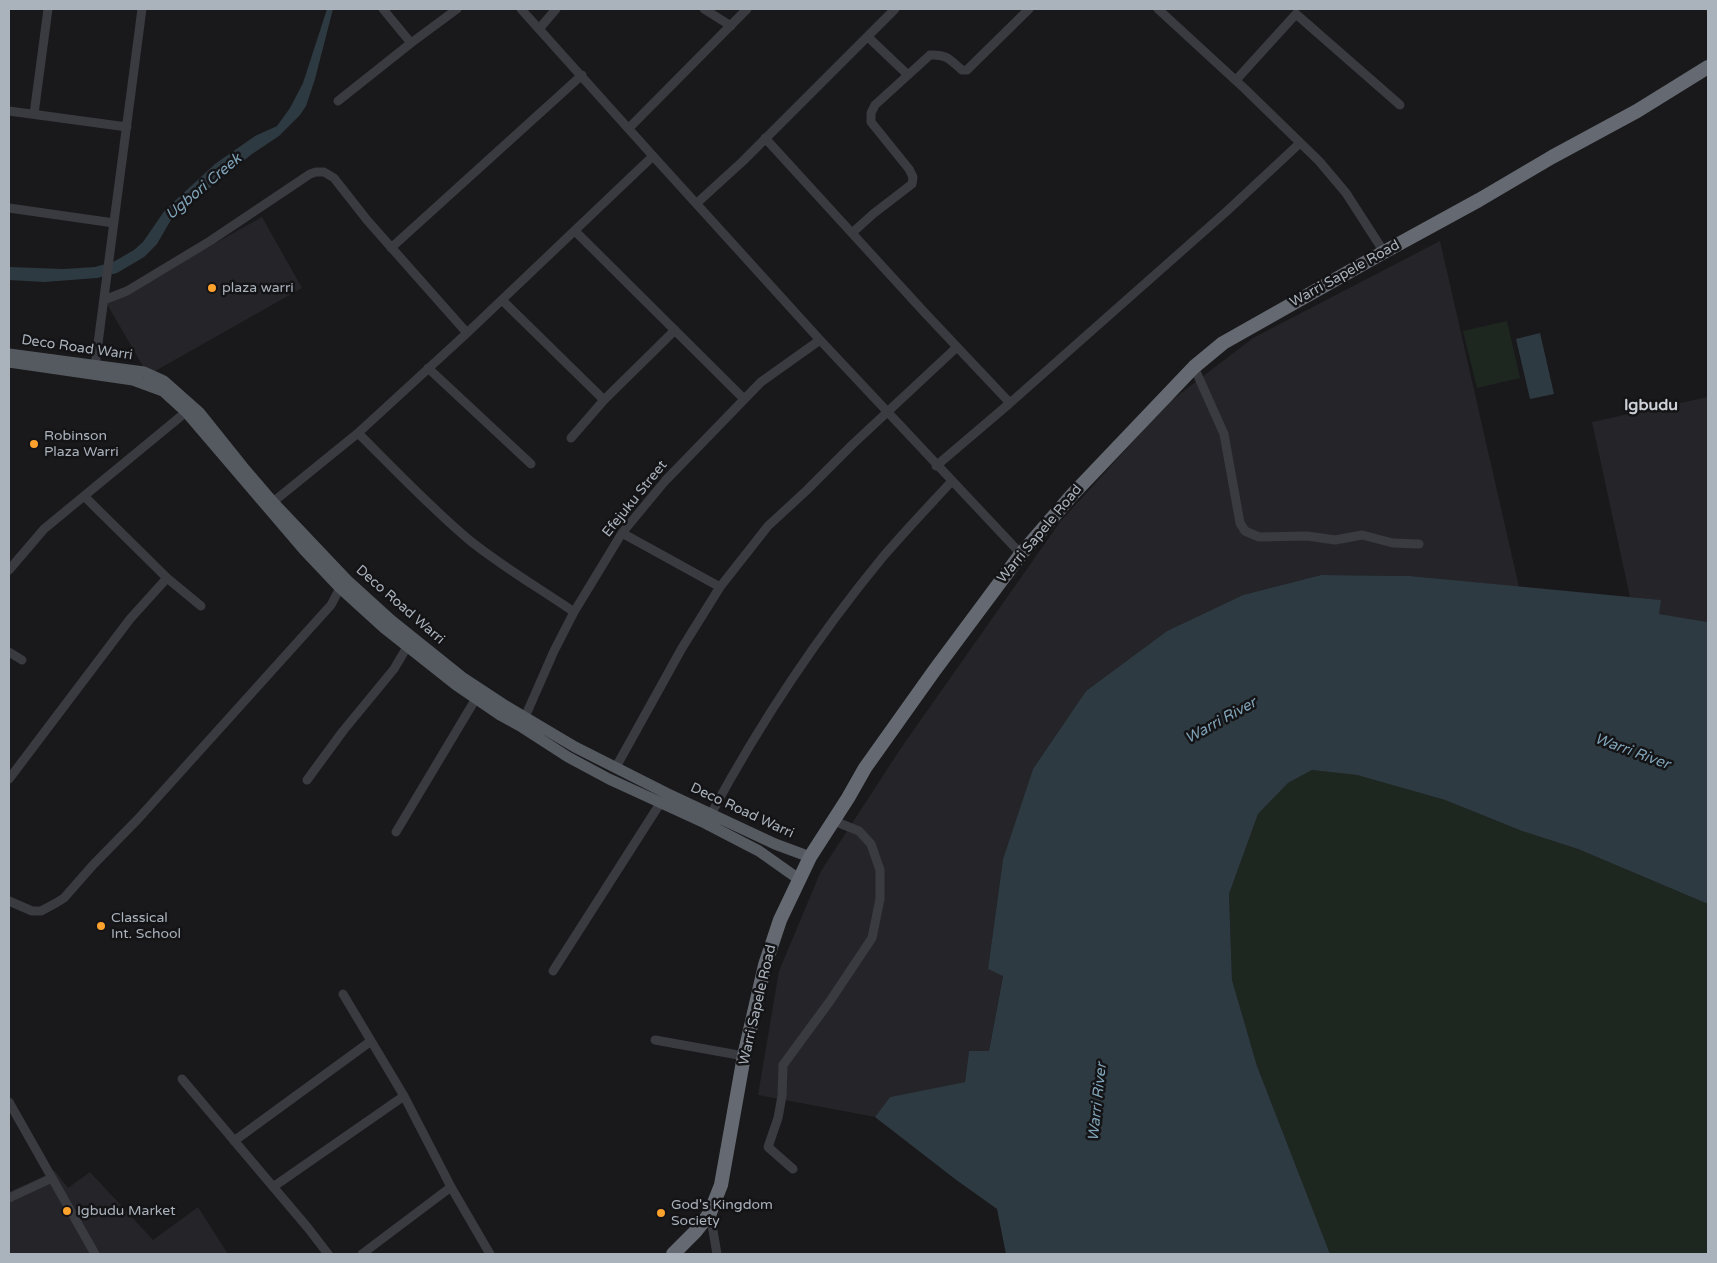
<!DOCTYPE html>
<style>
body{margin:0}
#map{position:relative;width:1717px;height:1263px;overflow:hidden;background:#19191b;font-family:"Varela Round",sans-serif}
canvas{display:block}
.frame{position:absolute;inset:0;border:10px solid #aab2bc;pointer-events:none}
</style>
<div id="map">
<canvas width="1717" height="1263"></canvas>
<div class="frame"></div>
</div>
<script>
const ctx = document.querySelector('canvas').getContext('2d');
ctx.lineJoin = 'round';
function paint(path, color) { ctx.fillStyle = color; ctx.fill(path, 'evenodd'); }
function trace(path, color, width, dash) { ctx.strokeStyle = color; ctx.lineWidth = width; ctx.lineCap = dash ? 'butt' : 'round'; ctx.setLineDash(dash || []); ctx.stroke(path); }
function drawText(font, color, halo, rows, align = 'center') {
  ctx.font = font + ' "Varela Round",sans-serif'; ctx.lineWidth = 5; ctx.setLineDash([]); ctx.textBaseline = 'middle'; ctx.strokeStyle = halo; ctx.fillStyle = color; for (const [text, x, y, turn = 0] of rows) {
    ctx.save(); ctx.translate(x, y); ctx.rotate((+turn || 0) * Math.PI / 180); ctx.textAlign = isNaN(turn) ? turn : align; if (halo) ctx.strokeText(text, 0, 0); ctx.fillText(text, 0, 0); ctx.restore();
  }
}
const built = new Path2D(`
 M262 217 302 288 148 375 107 304Z
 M1440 241 1519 587 1410 576 1321 575 1243 595 1167 631 1086 691 1033 769 1003 859 988 969 1003 975 989 1051H969L965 1082 890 1097 875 1117 758 1095 779 971 821 871 901 748 1060 522 1168 403 1253 338Z
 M1708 397V622L1658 614 1660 600 1630 597 1592 422Z
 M55 1171 68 1188 90 1172 153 1240 198 1207 228 1254H9V1192Z`);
const green = new Path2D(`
 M1507 321 1520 378 1477 388 1463 331Z
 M1312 770 1357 775 1445 800 1522 831 1578 849 1708 904V1254H1330L1257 1066 1232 980 1229 894 1258 814 1288 783Z`);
const water = new Path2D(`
 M327 9H333L315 79 306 106 300 115 279 136 252 154 172 218 157 244 144 257 117 273 97 278 44 282 9 280V267L64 269 95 267 115 261 134 250 143 242 165 210 215 164 255 136 277 126 290 108 303 83Z
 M1540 333 1554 394 1530 399 1516 339Z
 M1321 575 1410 576 1661 600 1659 614 1708 622V904L1578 849 1522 831 1445 800 1357 775 1312 770 1288 783 1258 814 1229 894 1232 980 1257 1066 1330 1254H1006L997 1209 955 1179 875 1117 890 1097 965 1082 969 1051H989L1003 976 988 969 1003 859 1033 769 1086 691 1167 631 1243 595Z`);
const minor = new Path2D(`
 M383 9 411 43 457 9
 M704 9 731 26
 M1158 9 1245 89 1319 161 1346 193 1384 252
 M539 29 556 9
 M868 37 908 75
 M1236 80 1296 14 1400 105
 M338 101 411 43
 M9 111 127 127
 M34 114 48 9
 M629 128 747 9
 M765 138 925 313 1010 403 936 466
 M653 156 820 340 1021 554
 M697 203 743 161 895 9
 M9 208 114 223
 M575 231 744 399
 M852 233 873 214 912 184 913 177 909 169 871 122V113L875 105 930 55C947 54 950 60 962 70H967L1029 9
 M391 248 582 75
 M104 300 127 291 210 241 310 174 316 172H324L334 178 367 220 467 333
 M502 300 604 400
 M95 366 142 9
 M1194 367 1224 434 1240 523 1245 531 1259 537 1307 536 1335 540 1362 535 1393 543 1419 544
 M428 368 531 464
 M1010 403 1227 211 1300 143
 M358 433C394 469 429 506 468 539 501 566 539 588 574 612
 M571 438 604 400 675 330
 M273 502 358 433 467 333 653 156 521 9
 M622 533 720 587
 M9 570 44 529 186 412
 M167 578 201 606
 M9 652 22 660
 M525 717 554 651 574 612 622 533 665 481 761 382 820 340
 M616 767 682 648 720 587 768 526 807 490 853 444 957 347
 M9 779 130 619 167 578 84 496
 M307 780 343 731 394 669 407 647
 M711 814C760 723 817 637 882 558 904 532 928 507 951 482
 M396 832 478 695
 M9 901 32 911H41L56 903 64 898 93 865 138 819 331 605 340 588
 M553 971 661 802
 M343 994 404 1096 451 1187 490 1254
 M655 1040 744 1056
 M182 1079 308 1228 328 1254
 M9 1102 95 1254
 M234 1141 371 1041
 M793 1169 768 1147 778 1118 782 1096 783 1065 830 1001 872 938 880 899V870L871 844 859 831 834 821
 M273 1187 404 1096
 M9 1198 52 1178
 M710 1213 717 1254
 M362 1254 451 1187`);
const major = new Path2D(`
 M9 354 144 372 164 381 199 412 243 467 273 502 347 580 391 620 462 677 506 706 575 747 666 793 775 844 810 857
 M9 362 133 380 163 391 186 412 304 550 340 588 384 628 456 685 500 715 520 726 568 757 609 779 705 823 759 851 800 880`);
const highway = new Path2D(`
 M673 1254 696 1231 710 1213 721 1185 744 1056 765 965 780 920 810 857 848 798 865 768 934 671 1021 554 1072 495 1194 367 1223 343 1384 252 1479 200 1552 157 1637 111 1708 67`);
const markers = [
 [212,288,5,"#fea22e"],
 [34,444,5,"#fea22e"],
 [101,926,5,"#fea22e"],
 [67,1211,5,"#fea22e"],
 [661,1213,5,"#fea22e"]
];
const streetNames = [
 ["Warri Sapele Road",1345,274,-29],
 ["Deco Road Warri",77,348,8],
 ["Efejuku Street",635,499,-51],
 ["Warri Sapele Road",1040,534,-50],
 ["Deco Road Warri",400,605,41],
 ["Deco Road Warri",742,811,25],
 ["Warri Sapele Road",758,1005,-77]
];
const poiNames = [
 ["plaza warri",222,288],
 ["Robinson",44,436],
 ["Plaza Warri",44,452],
 ["Classical",111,918],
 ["Int. School",111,934],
 ["God's Kingdom",671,1205],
 ["Society",671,1221],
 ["Igbudu Market",77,1211]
];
const waterNames = [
 ["Ugbori Creek",204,187,-40],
 ["Warri River",1221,721,-29],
 ["Warri River",1632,752,20],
 ["Warri River",1098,1102,-84]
];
const quarterNames = [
 ["Igbudu",1651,406]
];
paint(built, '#252529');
paint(green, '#1e271f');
paint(water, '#2e3a41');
trace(minor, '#3a3b41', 9);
trace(major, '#555960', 11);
trace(highway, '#656a72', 14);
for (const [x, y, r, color] of markers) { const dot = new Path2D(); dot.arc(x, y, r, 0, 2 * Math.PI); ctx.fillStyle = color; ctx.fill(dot); trace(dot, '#141416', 2); }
drawText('14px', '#aab2bc', '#141416', streetNames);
drawText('14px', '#aab2bc', '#141416', poiNames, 'left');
drawText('italic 15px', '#80a4b9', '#141416', waterNames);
drawText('bold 16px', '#ccd0d7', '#141416', quarterNames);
</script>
